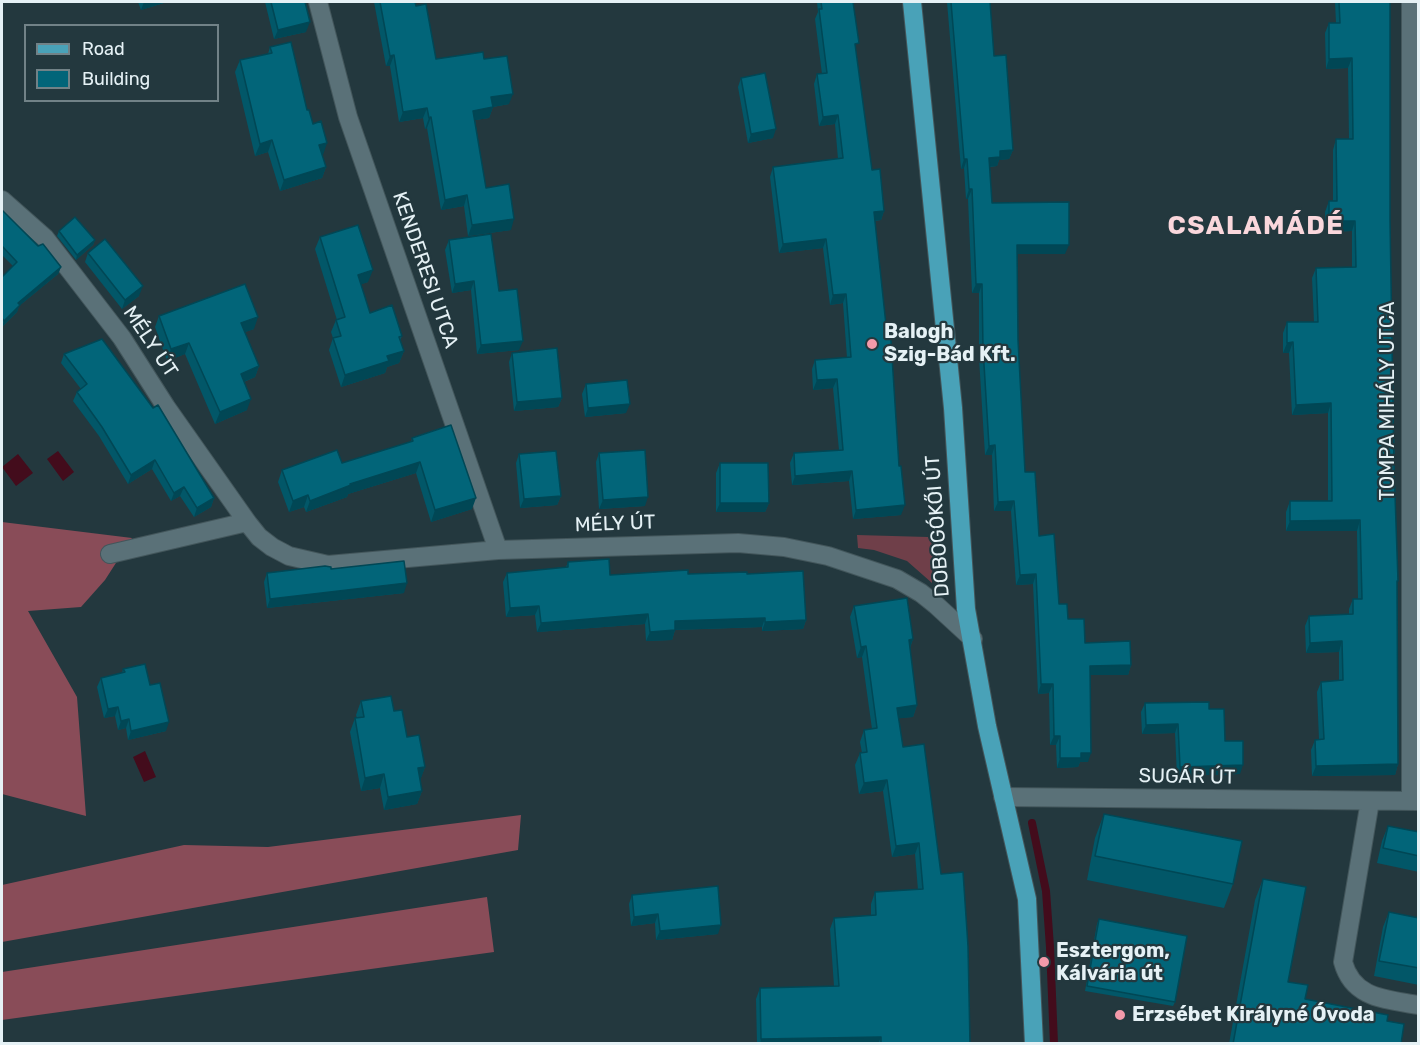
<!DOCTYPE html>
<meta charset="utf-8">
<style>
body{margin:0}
#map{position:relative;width:1420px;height:1045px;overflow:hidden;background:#23383e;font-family:Rubik,sans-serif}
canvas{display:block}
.frame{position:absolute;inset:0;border:3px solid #e5f1f5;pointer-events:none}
.legend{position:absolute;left:24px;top:24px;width:195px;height:78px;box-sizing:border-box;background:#23383e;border:2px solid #718287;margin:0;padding:8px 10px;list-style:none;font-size:18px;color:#e5f1f5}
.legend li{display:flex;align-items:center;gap:12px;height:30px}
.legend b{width:30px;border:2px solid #718287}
</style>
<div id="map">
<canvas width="1420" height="1045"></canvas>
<div class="frame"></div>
<ul class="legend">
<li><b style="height:8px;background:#49a2b8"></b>Road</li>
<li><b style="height:16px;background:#026579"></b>Building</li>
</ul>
</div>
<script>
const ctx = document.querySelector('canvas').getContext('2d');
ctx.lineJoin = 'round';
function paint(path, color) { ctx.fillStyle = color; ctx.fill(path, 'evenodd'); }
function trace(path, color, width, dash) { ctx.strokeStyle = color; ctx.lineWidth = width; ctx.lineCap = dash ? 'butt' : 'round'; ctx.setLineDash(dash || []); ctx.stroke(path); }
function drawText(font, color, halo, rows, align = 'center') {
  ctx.font = font + ' Rubik,sans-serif'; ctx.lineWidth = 4.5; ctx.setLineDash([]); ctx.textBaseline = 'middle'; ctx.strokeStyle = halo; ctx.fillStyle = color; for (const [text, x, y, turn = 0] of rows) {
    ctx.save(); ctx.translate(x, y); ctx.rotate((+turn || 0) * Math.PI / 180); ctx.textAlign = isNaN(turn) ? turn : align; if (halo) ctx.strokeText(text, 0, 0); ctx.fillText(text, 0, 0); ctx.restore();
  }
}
const green = new Path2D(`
 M857 535 928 537 933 546 932 583 907 561 874 550 858 548Z`);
const forest = new Path2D(`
 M2 522 132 538 105 580 81 607 28 611 77 697 86 816 2 794Z
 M521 815 518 850 2 942V885L184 845 268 847Z
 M487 897 494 952 2 1020V972Z`);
const water = new Path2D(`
 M58 451 74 472 63 481 47 459Z
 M18 454 33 473 16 486 2 467Z
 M145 751 156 777 144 782 133 757Z`);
const stream = new Path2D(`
 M1032 823 1046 891 1050 947 1054 1044`);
const minor = new Path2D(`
 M318 2 348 117 498 550
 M1411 2V801
 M2 200 45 238 122 338 166 407 247 522 259 537 272 547 289 556 328 565 498 550 738 543 784 547 828 556 897 579 921 593 936 605 973 639
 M110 554 247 522
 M1003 797 1418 801
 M1370 801 1343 962C1353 999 1386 999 1418 1005`);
const major = new Path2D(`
 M912 2 953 408 966 609 987 726 1027 899 1034 1044`);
const wall = new Path2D(`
 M138 2H167L141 10Z
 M265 2H305L306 32 274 39Z
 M374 2H415L416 6 436 59H484L509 104 493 107 489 118 475 120 486 188 511 230 468 236 464 206 441 210 427 128 425 129 423 118 399 122 390 66H386Z
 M817 2H853L856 51 872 170 884 211 881 220 875 221 901 515 853 519 849 481 792 485 790 463 794 453 839 450 833 388 813 390 812 369 815 360 847 358 843 303 830 305 823 248 779 253 770 177 773 167 838 159 835 124 819 126 814 84 817 74H822L815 19 818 12Z
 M947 2H990L994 56 1013 150 1009 159 999 160 997 166 990 167 992 203 1065 254H1017L1018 340 1025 472 1039 536 1059 604 1068 619 1085 643 1131 665 1128 675H1090L1088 762H1080L1078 767 1057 768 1056 745H1050L1049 693 1038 694 1033 584 1016 585 1011 511H994L992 455H985L979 358V293H972L968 199H966L964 168 961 169Z
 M1335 2H1390V220L1397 585 1398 764 1395 775 1312 776 1311 750 1315 740 1319 739 1317 692 1321 682 1339 681V652L1306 653 1305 626 1309 616 1349 614V609L1353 599H1358L1357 531H1286V512L1290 501H1328V413L1292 415 1289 353H1283V333L1287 322H1314L1312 278 1316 268 1352 267V231L1326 232 1325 212 1329 201H1333V150L1336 139H1349L1348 68 1326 69 1325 33 1329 23H1336Z
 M270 47 307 110 326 167 322 178 280 191 268 152 255 156 235 72 240 60 268 54Z
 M741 78 773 138 748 143 738 87Z
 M2 210 61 267 58 274 19 306 17 312 2 327V277L13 266 2 255Z
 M59 231 95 240 93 245 76 260 57 236Z
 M320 237 368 282 361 284 370 313 402 336 400 341 404 351 399 363 387 367 385 373 341 387 329 350 333 338 331 332 336 320H337L315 249Z
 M449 240 499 291 519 350 477 354 471 290 452 293 445 250Z
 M88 253 139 296 122 309 85 262Z
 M159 316 254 329 245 332 259 366 255 377 244 382 247 410 215 424 185 354 167 361 155 327Z
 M512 353 562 398 558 407 514 411 509 362Z
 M64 354 214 498 211 507 194 517 180 496 171 501 152 469 128 484 99 436 73 401 77 392 81 389 61 363Z
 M586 384 626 413 585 417 582 394Z
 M412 438 472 509 431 522 416 473 348 494 347 497 306 512 304 507 289 512 278 482 282 470 342 463 411 442Z
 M599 453 645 506 599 509 596 462Z
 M519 454 561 496 557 505 520 508 516 463Z
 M720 463 769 503 765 512H716V473Z
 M568 562 610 575 747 574 806 620 803 629 762 631V627L675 630 672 640 646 641 645 624 537 632 535 615 506 617 503 582 507 573 566 567Z
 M331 569 404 593 267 608 264 582 267 573Z
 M854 606 913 639 910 648 917 705 913 717 898 718 903 747 941 874 970 1044H757L756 999 760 988 834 986 830 929 834 918 871 915V904L875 892 918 890 915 854 892 857 883 791 859 794 855 765 860 753H862L860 742 864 730 872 729 862 657 857 658 850 617Z
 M123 669 150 685 166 731 128 740 126 728 118 730 115 716 104 718 97 687 101 678 122 673Z
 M361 701 394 711 407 737 425 767 420 780 422 791 417 804 384 810 380 788 361 791 350 732 355 718H357L356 715Z
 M1145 703 1209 709 1240 774 1177 776 1175 733 1142 734 1141 712Z
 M1104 814 1233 884 1224 908 1087 880 1095 838Z
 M1388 826 1419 832V872L1377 863 1382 841Z
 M1263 879 1288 982 1305 999 1387 1021 1401 1044H1229L1255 900Z
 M632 895 718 934 656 940 655 923 631 926 629 904Z
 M1389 912 1419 918V985L1374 976 1383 927Z
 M1099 919 1175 1002 1173 1006 1085 991 1097 924Z`);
const shadedWall = new Path2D(`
 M144 2H167L141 10Z
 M310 22 306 32 274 39 278 30Z
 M394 55 390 66H386L390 56Z
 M1352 58 1348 68 1326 69 1329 59Z
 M513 94 509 104 487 108 491 97Z
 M493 107 489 118 469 121 473 111Z
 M427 108 423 118 399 122 403 112Z
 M838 115 835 124 819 126 823 117Z
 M431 117 427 128 425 129 429 118Z
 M776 129 773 138 748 143 751 134Z
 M272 140 268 152 255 156 260 144Z
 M327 143 323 155 315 157 319 145Z
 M1013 150 1009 159 999 160 997 166 985 167 989 158 1000 151Z
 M964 159H967L964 168 961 169Z
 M326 167 322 178 280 191 284 180Z
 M969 189H972L968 199H966Z
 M467 195 464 206 441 210 445 200Z
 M884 211 881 220 871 221 874 212Z
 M514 219 511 230 468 236 472 225Z
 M1329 221H1355L1352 231 1326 232Z
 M826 239 823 248 779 253 783 244Z
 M95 240 93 245 76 260 77 255Z
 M1017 245H1069L1065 254H1013Z
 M61 267 58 274 19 306 17 312 2 327 4 321 18 303Z
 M373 270 368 282 354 287 358 275Z
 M474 281 471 290 452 293 455 284Z
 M976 284H982L979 293H972Z
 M143 286 139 296 122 309 125 300Z
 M846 294 843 303 830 305 833 295Z
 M258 317 254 329 237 335 241 323Z
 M523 341 519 350 477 354 481 345Z
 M1293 342 1289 353H1283L1287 343Z
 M189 343 185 354 167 361 171 349Z
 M404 351 399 363 387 367 385 373 341 387 345 375 387 356Z
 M259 366 255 377 236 385 241 374Z
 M837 379 833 388 813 390 817 380Z
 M562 398 558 407 514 411 517 402Z
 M251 399 247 410 215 424 220 412Z
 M1331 403 1328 413 1292 415 1296 405Z
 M630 404 626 413 585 417 588 408Z
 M995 445 992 455H985L989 446Z
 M155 460 152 469 128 484 131 475Z
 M420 462 416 473 348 494 347 497 306 512 310 501 350 484Z
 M852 471 849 481 792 485 795 476Z
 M184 487 180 496 171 501 174 493Z
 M308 495 304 507 289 512 293 501Z
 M561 496 557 505 520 508 524 499Z
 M648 497 645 506 599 509 603 500Z
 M214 498 211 507 194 517 197 508Z
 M476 498 472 509 431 522 435 510Z
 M1014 501 1011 511H994L998 502Z
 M720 503H769L765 512H716Z
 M905 505 901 515 853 519 856 510Z
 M1360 520 1357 531H1286L1290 521Z
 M1036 574 1033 584 1016 585 1020 575Z
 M407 583 404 593 267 608 270 599Z
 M539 606 535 615 506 617 510 608Z
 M648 614 645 624 537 632 541 623Z
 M765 618 762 627 671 630 675 621Z
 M806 620 803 629 762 631 765 622Z
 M675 630 672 640 646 641 650 632Z
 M913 639 909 650V640Z
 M1342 641 1339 652 1306 653 1310 643Z
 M866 646 862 657 857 658 861 647Z
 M1131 665 1128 675H1086L1090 666Z
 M1041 684H1053L1049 693 1038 694Z
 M917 705 913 717 893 719 897 708Z
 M118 707 115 716 104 718 108 709Z
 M129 719 126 728 118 730 121 721Z
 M169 722 166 731 128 740 131 731Z
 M1178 724 1175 733 1142 734 1146 725Z
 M1054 736H1060L1056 745H1050Z
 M1081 753H1091L1088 762H1080L1078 767 1057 768 1060 758Z
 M1398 764 1395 775 1312 776 1316 766Z
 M1243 765 1240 774 1177 776 1180 767Z
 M425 767 420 781 418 768Z
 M384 774 380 788 361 791 365 778Z
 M887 780 883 791 859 794 864 783Z
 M422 791 417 804 384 810 388 797Z
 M919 843 915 854 892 857 896 846Z
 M658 914 655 923 631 926 634 917Z
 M721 925 718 934 656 940 660 931Z
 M881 1037 878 1044H760L761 1039Z`);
const building = new Path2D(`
 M271 2H305L310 22 278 30Z
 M380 2H415L416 6 426 4 436 59 483 52 484 59 507 56 513 94 491 97 493 107 473 111 486 188 509 184 514 219 472 225 467 195 445 200 431 117 429 118 427 108 403 112 394 55 390 56Z
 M821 2H853L859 43 855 44 872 170 880 169 884 211 874 212 886 325H890L899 466H901L905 505 856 510 852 471 795 476 794 453 843 450 837 379 817 380 815 360 851 357 846 294 833 295 826 239 783 244 773 167 843 158 838 115 823 117 817 74 827 73 819 9H822Z
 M951 2H990L994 56 1006 55 1013 150 1000 151V157L989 158 992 203 1069 202V245H1017L1018 340 1025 472H1035L1039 536 1054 534 1059 604H1067L1068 619H1084L1085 643 1130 641 1131 665 1090 666 1091 753H1081V758H1060V736H1054L1053 684H1041L1036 574 1020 575 1014 501 998 502 995 445 989 446 983 348 982 284H976L972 189H969L967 159H964Z
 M1339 2H1390V220L1394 466 1398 581H1397L1398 764 1316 766 1315 740 1324 739 1321 682 1343 680 1342 641 1310 643 1309 616 1353 614V599H1362L1360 520 1290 521V501H1332L1331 403 1296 405 1293 342 1287 343V322H1318L1316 268 1356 267 1355 221H1329V201H1337L1336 139H1353L1352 58 1329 59V23H1340Z
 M291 42 307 110H309L313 124 321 121 327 143 319 145 326 167 284 180 272 140 260 144 240 60 272 53 270 47Z
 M765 73 776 129 751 134 741 78Z
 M2 210 38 246 43 244 61 267 18 303 20 305 4 321 2 318V277L17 262 2 246Z
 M75 217 95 240 77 255 59 231Z
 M358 225 373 270 358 275 370 313 392 305 402 336 399 337 404 351 387 356 389 361 345 375 333 338 341 336 336 320 345 317 320 237Z
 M491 234 499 291 517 289 523 341 481 345 474 281 455 284 449 240Z
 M105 239 143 286 125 300 88 253Z
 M245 284 258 317 241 323 259 366 241 374 251 399 220 412 189 343 171 349 159 316Z
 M102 339 153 408 158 405 214 498 197 508 184 487 174 493 155 460 131 475 102 427 77 392 87 384 64 354Z
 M557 348 562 398 517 402 512 353Z
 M627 380 630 404 588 408 586 384Z
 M451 425 476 498 435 510 420 462 350 484 351 485 310 501 308 495 293 501 282 470 337 450 342 463 413 441 412 438Z
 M645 450 648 497 603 500 599 453Z
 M556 451 561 496 524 499 519 454Z
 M720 463H768L769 503H720Z
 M609 559 610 575 688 570V574L747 572V574L803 571 806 620 765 622V618L675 621V630L650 632 648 614 541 623 539 606 510 608 507 573 568 567V562Z
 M404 561 407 583 270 599 267 573 325 566 331 567V569Z
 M907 598 913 639 909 640 917 705 897 708 903 747 924 744 941 874 963 872 968 946 970 1044H881V1037L761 1039 760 988 839 986 834 918 876 915 875 892 923 889 919 843 896 846 887 780 864 783 860 753 867 752 864 730 877 728 866 646 861 647 854 606Z
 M145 664 150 685 160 683 169 722 131 731 129 719 121 721 118 707 108 709 101 678 125 672 123 669Z
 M391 696 394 711 402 710 407 737 419 735 425 767 418 768 422 791 388 797 384 774 365 778 355 718 364 717 361 701Z
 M1209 702V709H1224L1225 741H1243V765L1180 767 1178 724 1146 725 1145 703Z
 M1104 814 1242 841 1233 884 1095 856Z
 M1388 826 1419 832V856L1383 848Z
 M1263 879 1306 887 1288 982 1308 985 1305 999 1388 1015 1387 1021 1404 1024 1401 1044H1233Z
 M718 886 721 925 660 931 658 914 634 917 632 895Z
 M1389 912 1419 918V968L1379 961Z
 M1099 919 1187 936 1175 1002 1087 986Z`);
const markers = [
 [872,344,6,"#f39aaa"],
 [1044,962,6,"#f39aaa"],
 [1120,1015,6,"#f39aaa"]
];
const streetNames = [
 ["KENDERESI UTCA",425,270,71],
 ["MÉLY ÚT",150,342,56],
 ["TOMPA MIHÁLY UTCA",1388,401,-90],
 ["MÉLY ÚT",615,524,-2],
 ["DOBOGÓKŐI ÚT",938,526,-94],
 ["SUGÁR ÚT",1187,777,1]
];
const poiNames = [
 ["Balogh",884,332],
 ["Szig-Bád Kft.",884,355],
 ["Esztergom,",1056,951],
 ["Kálvária út",1056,974],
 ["Erzsébet Királyné Óvoda",1132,1015]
];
const districtNames = [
 ["CSALAMÁDÉ",1256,226]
];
paint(green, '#6f3f49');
paint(forest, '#894c58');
paint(water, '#430c1c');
trace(stream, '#430c1c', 8);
trace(minor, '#43565b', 20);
trace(major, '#43565b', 20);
trace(minor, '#5a7178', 18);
trace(major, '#49a2b8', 18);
paint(wall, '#025768');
paint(shadedWall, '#014755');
paint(building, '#026579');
trace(building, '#014755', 1.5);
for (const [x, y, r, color] of markers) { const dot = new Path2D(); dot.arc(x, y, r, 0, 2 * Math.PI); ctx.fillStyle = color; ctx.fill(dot); trace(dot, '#23383e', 2); }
drawText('20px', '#e5f1f5', '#23383e', streetNames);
drawText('bold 20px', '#e5f1f5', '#23383e', poiNames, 'left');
ctx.letterSpacing = '1.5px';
drawText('bold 26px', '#fad7dc', '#23383e', districtNames);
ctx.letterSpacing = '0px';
</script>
